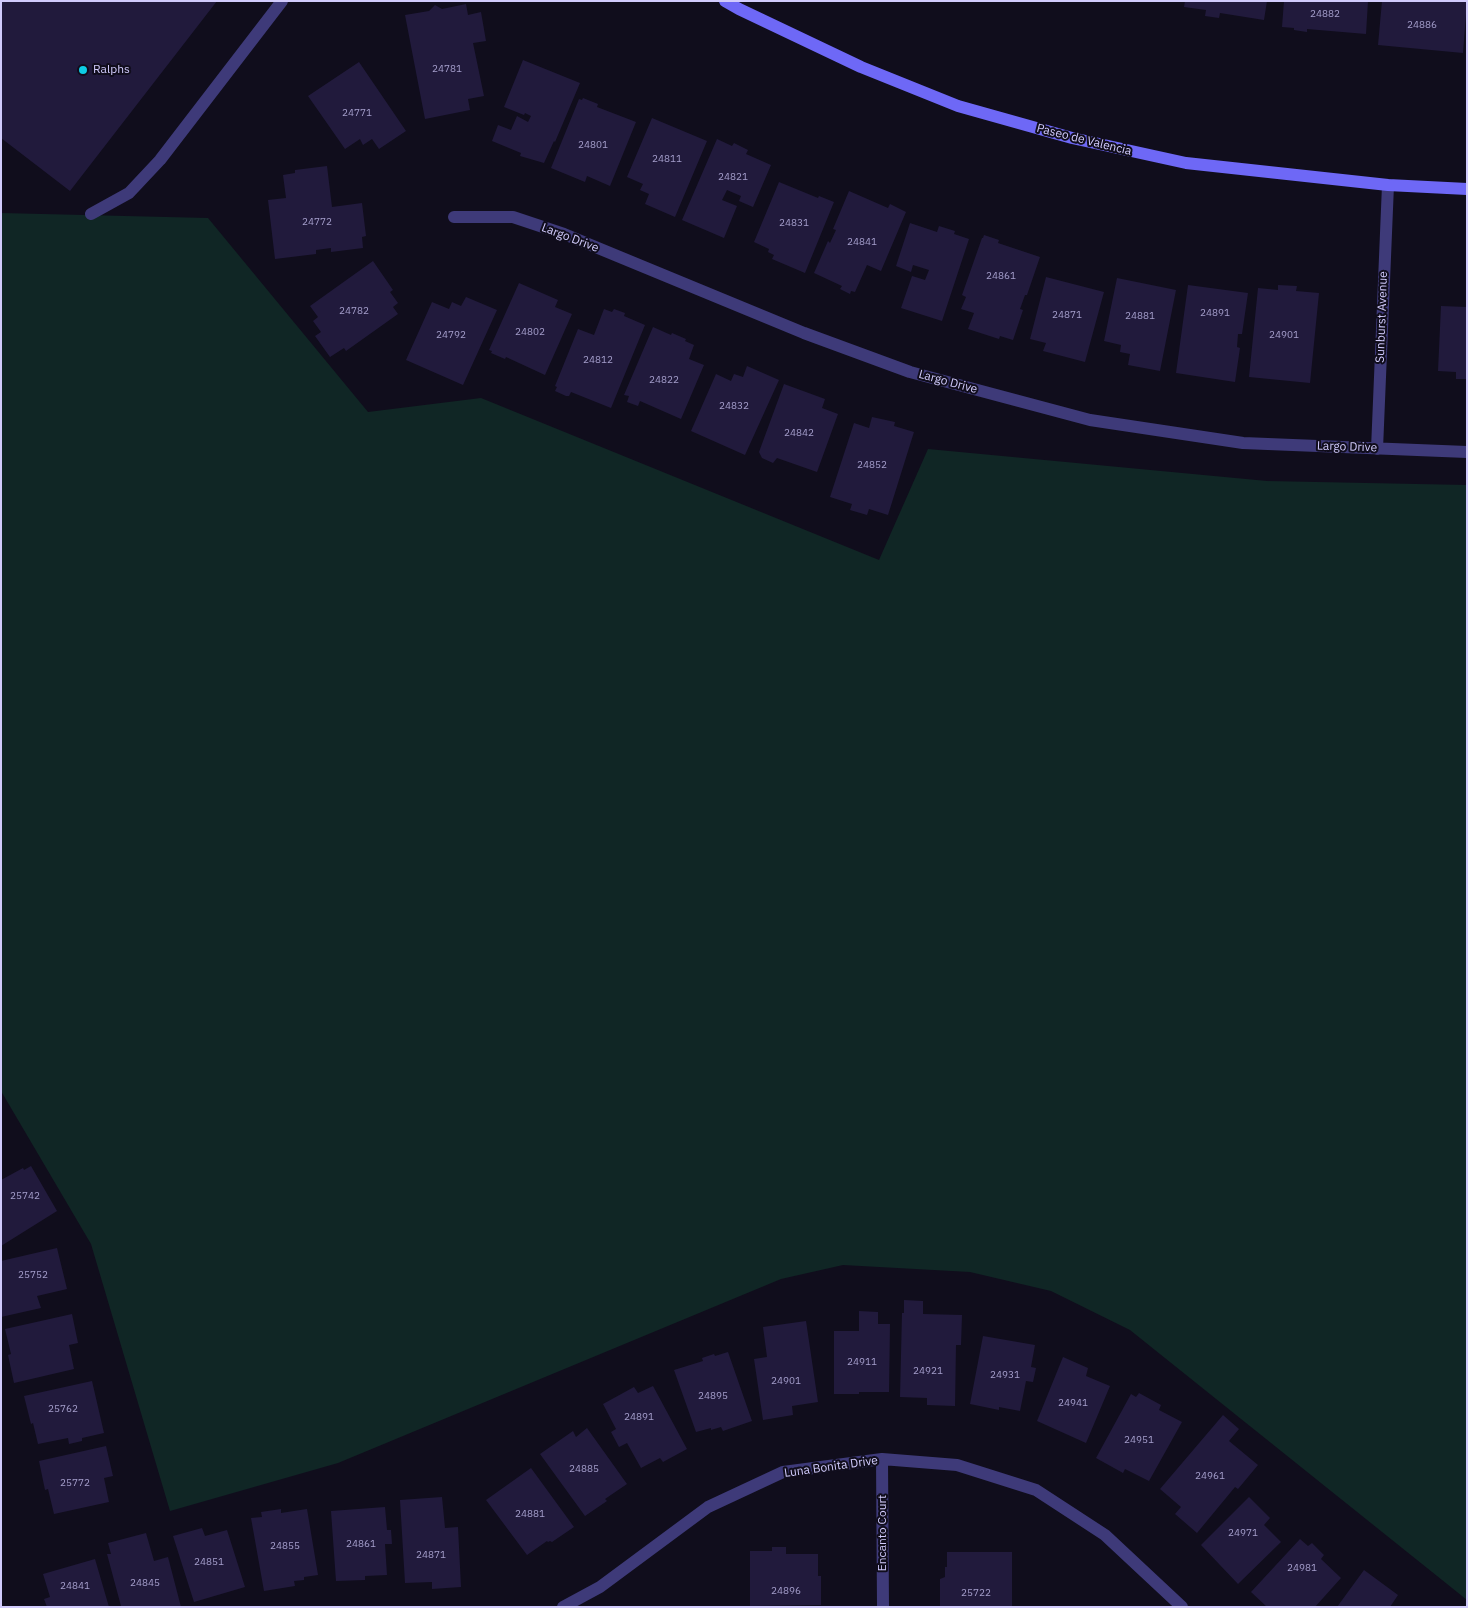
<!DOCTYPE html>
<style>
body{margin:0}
#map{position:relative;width:1468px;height:1608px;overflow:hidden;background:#100d1c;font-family:"IBM Plex Sans",sans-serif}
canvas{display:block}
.frame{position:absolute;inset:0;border:2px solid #d1cbfc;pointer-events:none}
</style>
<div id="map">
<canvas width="1468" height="1608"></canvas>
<div class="frame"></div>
</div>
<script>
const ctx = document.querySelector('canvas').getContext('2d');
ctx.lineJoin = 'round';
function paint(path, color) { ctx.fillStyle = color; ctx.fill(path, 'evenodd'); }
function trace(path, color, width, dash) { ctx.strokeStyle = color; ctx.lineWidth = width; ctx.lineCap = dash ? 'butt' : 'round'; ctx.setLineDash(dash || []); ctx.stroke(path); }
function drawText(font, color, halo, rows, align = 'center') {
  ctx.font = font + ' "IBM Plex Sans",sans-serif'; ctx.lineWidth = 4; ctx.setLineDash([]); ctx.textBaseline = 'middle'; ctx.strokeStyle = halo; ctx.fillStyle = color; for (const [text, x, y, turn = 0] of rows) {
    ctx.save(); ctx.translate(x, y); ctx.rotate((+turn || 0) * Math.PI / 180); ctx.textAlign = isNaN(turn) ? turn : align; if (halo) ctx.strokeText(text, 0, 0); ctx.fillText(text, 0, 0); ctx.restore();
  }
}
const green = new Path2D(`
 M1 213 208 218 368 412 481 398 879 560 928 449 1267 481 1467 485V1600L1130 1330 1051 1291 970 1272 843 1265 781 1279 338 1463 170 1511 91 1244 1 1091Z`);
const building = new Path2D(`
 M1 1H217L70 191 1 138Z
 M1185 1H1267L1264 20 1220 13 1219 18 1205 16 1206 10 1184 7Z
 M1284 1H1368L1366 34 1307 29V32L1294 30V28L1282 27Z
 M1382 1H1467L1463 53 1378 45Z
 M466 4 468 15 481 12 486 41 473 43 484 96 468 99 470 110 425 119 405 15 429 11 435 5 442 9Z
 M523 60 580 83 555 142 554 141 544 163 520 156 521 153 492 141 498 125 511 130 517 116 528 122 531 116 525 113 524 115 504 107Z
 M359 62 406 131 379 149 372 139 363 145 360 139 345 149 308 96Z
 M583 98 598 104 597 107 636 122 610 186 587 176 585 182 551 168 579 99 582 100Z
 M652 118 707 141 675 217 645 204 649 194 640 190 643 184 627 177Z
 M717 139 732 146 734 143 748 150 746 154 771 165 753 207 739 201 741 196 727 190 722 200 737 206 724 238 682 220Z
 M327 166 332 207 362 203 366 236 362 237 363 248 331 252V248L316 250V254L275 259 268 200 286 198 283 175 295 173V170Z
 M779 182 818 198 819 196 834 202 805 273 772 259 774 255 768 252 769 249 754 242Z
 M849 191 888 208 890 204 906 212 881 271 867 265 855 292 851 291 850 294 840 289 842 286 814 273 828 241 830 243 836 230 833 229Z
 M910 223 937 232 939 226 955 231 954 234 969 239 942 321 901 308 912 276 925 280 929 270 913 265 911 272 896 266Z
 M984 235 999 240 998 243 1040 257 1027 295H1025L1020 309 1023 310 1013 340 1000 336 999 339 968 329 974 313 961 309 966 297 962 295 982 238H983Z
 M373 261 393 290 390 292 398 303 393 307 398 314 346 351 344 348 330 357 315 336 321 332 313 321 318 317 310 306Z
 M1046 277 1104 292 1085 362 1043 351 1046 343 1030 339Z
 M1117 278 1176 290 1160 371 1128 365 1130 354 1120 352 1121 345 1104 341Z
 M519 283 558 300 555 307 572 314 545 375 506 357 505 359 491 353 492 351 489 350Z
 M1188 285 1248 293 1242 334H1238L1237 347 1240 348 1235 382 1176 373Z
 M1278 285 1297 286 1296 291 1319 293 1310 383 1249 377 1258 288 1278 290Z
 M466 297 497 310 463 385 406 360 432 302 449 309 452 302 461 306Z
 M1441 306 1467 307V379H1456V372L1438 371Z
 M604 309 612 312 614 309 625 313 624 316 645 325 611 408 571 392 569 396H566L555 391 557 387 555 386 578 329 594 335Z
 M653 327 671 335 672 333 686 339 685 341 694 345 689 359 704 365 681 419 640 401 638 406 627 402 629 396 624 395Z
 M747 366 779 380 745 455 691 431 716 374 731 381 734 374 743 377Z
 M784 384 825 399 822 408 838 414 817 472 777 458 773 463 762 458 759 452Z
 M872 417 895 422 894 426 914 432 888 515 869 509 867 515 850 510 852 504 830 497 854 423 869 428Z
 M31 1166 57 1211 1 1246V1180L23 1168 24 1170Z
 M57 1248 67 1289 37 1296 41 1308 1 1317V1261Z
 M904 1300 923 1301V1314L962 1315 961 1345H956L955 1406 927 1405V1398L900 1397 902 1313H904Z
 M859 1311 878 1312V1324H890L889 1392H859V1394H834V1331H859Z
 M72 1314 78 1343 69 1345 74 1369 14 1383 8 1355 11 1354 5 1329Z
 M806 1321 818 1402 792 1406 793 1415 763 1420 754 1359 767 1357 763 1327Z
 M983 1336 1035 1345 1031 1367 1036 1368 1033 1382 1026 1381 1020 1411 999 1407V1410L970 1404Z
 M728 1352 752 1421 723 1431 721 1427 711 1430V1428L696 1432 674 1370 703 1361 702 1358 714 1354 715 1356Z
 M1063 1357 1088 1368 1086 1376 1110 1386 1086 1443 1037 1421Z
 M92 1381 104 1433 82 1438V1441L69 1444 68 1438 38 1444 33 1423 31 1424 24 1396Z
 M653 1386 687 1449 663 1462 660 1458 641 1468 627 1443 619 1447 611 1432 616 1429 603 1404 634 1387 638 1393Z
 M1139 1393 1161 1405 1159 1410 1182 1422 1149 1481 1125 1469 1123 1473 1096 1458 1131 1394 1136 1397Z
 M1223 1415 1239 1429 1229 1441 1258 1465 1238 1489 1235 1487 1197 1533 1175 1514 1181 1507 1160 1489Z
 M587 1428 627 1484 605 1499 607 1501 585 1516 540 1454 573 1431 576 1437Z
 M106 1446 113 1476 104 1478 109 1502 54 1514 48 1489 45 1490 39 1461Z
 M531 1468 574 1527 552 1542 550 1541 548 1542 547 1541 527 1555 486 1500Z
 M442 1497 445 1528 458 1527 461 1587 432 1589V1582L405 1583 400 1500Z
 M1249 1497 1270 1518 1264 1525 1281 1542 1238 1584 1201 1545Z
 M385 1507 387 1530H391L392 1544H385L387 1575 365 1576V1580L336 1581 331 1511Z
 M281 1509V1513L307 1509 318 1575 304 1577V1580L294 1581 295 1586 264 1591 251 1518 262 1517 261 1512Z
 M202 1528 205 1536 227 1530 245 1587 194 1602 173 1536Z
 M146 1533 154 1561 168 1557 181 1607 121 1606 107 1554H111L108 1543Z
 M1300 1539 1308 1546 1312 1543 1324 1555 1321 1559 1341 1578 1315 1607H1267L1251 1592Z
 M772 1547H786V1554H818V1576H821V1605L750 1606V1551H772Z
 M947 1552H1012V1607H940V1579L945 1577V1567H947Z
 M95 1559 109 1607H47L44 1599 50 1597 43 1574Z
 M1364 1570 1398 1595 1390 1607H1337Z`);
const lane = new Path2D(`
 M91 214 129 193 160 160 282 1`);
const street = new Path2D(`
 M454 217H513L564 234 804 333 910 372 1090 420 1243 443 1467 452
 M1377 449 1388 185
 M882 1459 883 1607
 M563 1607 600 1587 708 1507 783 1472 882 1459 957 1465 1036 1490 1105 1535 1182 1607`);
const secondary = new Path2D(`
 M725 1 739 9 861 67 958 106 1072 138 1186 163 1388 185 1467 189`);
const markers = [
 [83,70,5,"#0ecde5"]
];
const numberNames = [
 ["24882",1325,14],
 ["24886",1422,25],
 ["24781",447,69],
 ["24771",357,113],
 ["24801",593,145],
 ["24811",667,159],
 ["24821",733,177],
 ["24772",317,222],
 ["24831",794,223],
 ["24841",862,242],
 ["24861",1001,276],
 ["24782",354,311],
 ["24891",1215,313],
 ["24871",1067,315],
 ["24881",1140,316],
 ["24802",530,332],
 ["24792",451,335],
 ["24901",1284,335],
 ["24812",598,360],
 ["24822",664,380],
 ["24832",734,406],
 ["24842",799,433],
 ["24852",872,465],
 ["25742",25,1196],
 ["25752",33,1275],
 ["24911",862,1362],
 ["24921",928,1371],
 ["24931",1005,1375],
 ["24901",786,1381],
 ["24895",713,1396],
 ["24941",1073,1403],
 ["25762",63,1409],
 ["24891",639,1417],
 ["24951",1139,1440],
 ["24885",584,1469],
 ["24961",1210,1476],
 ["25772",75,1483],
 ["24881",530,1514],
 ["24971",1243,1533],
 ["24861",361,1544],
 ["24855",285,1546],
 ["24871",431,1555],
 ["24851",209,1562],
 ["24981",1302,1568],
 ["24845",145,1583],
 ["24841",75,1586],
 ["24896",786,1591],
 ["25722",976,1593]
];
const poiNames = [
 ["Ralphs",93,70]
];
const streetNames = [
 ["Paseo de Valencia",1084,140,14],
 ["Largo Drive",570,238,21],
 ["Sunburst Avenue",1382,317,-88],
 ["Largo Drive",948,382,15],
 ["Largo Drive",1347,447,2],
 ["Luna Bonita Drive",831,1467,-8],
 ["Encanto Court",883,1533,-90]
];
paint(green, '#102625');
paint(building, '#211a3c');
trace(lane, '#3e3a79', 12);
trace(street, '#3e3a79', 12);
trace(secondary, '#6e68f6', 12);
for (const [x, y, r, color] of markers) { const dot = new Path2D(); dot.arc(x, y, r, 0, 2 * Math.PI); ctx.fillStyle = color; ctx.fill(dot); trace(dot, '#100d1c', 2); }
drawText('10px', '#a59fcc', null, numberNames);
drawText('12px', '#d1cbfc', '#100d1c', poiNames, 'left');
drawText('12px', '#d1cbfc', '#100d1c', streetNames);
</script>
